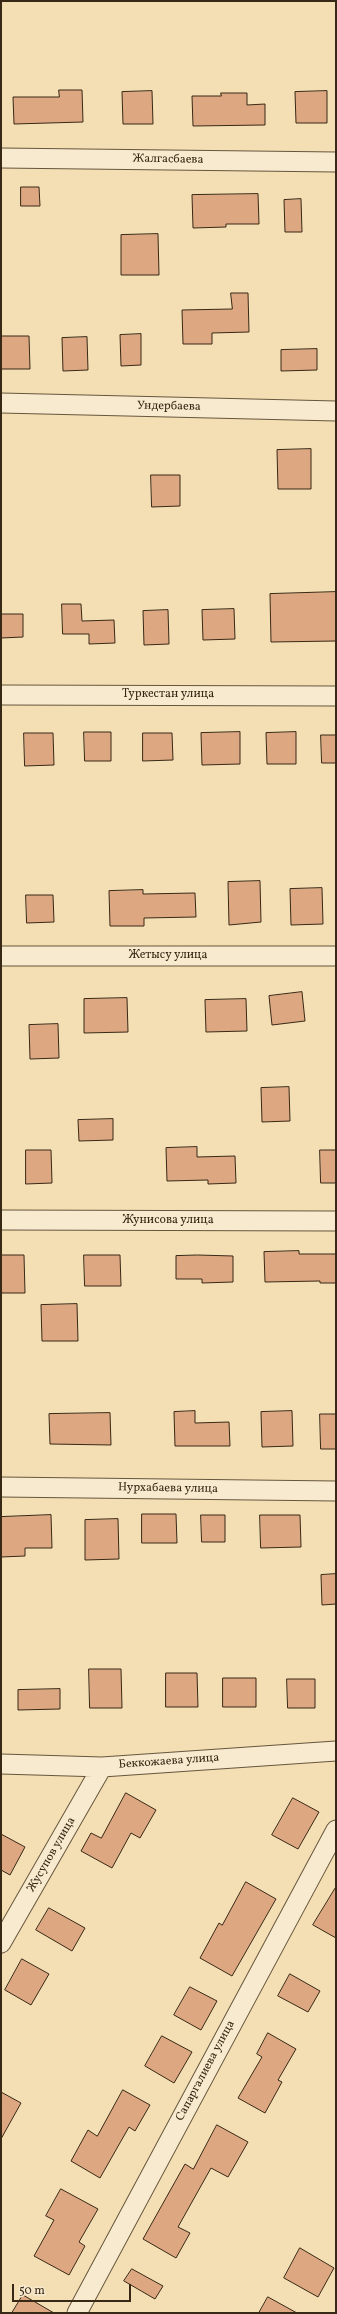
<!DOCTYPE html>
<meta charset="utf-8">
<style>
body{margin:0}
#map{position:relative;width:337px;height:2314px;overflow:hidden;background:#f3dfb3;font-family:Vollkorn,serif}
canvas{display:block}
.frame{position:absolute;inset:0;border:2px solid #382816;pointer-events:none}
.scale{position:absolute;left:12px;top:2284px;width:119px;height:18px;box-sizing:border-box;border:2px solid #382816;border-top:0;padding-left:5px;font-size:12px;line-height:14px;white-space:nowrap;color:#382816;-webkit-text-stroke:3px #f7eace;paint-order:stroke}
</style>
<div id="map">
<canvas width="337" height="2314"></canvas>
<div class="frame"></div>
<div class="scale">50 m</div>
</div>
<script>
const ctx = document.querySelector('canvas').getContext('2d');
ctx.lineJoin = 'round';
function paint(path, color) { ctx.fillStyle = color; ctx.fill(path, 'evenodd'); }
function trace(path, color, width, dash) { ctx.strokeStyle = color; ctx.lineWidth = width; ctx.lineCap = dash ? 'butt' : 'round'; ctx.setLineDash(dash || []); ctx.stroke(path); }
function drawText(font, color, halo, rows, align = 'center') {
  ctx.font = font + ' Vollkorn,serif'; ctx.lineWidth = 4; ctx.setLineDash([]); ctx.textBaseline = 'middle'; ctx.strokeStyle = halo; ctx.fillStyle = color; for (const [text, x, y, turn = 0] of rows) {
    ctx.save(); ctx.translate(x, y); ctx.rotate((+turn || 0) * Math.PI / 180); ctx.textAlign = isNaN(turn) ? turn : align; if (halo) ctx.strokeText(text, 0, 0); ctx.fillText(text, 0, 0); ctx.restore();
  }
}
const building = new Path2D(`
 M59 90H82L83 122 14 124 13 97H59Z
 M152 91 153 124H123L122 92Z
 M327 91V123H296L295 92Z
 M221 93H247V105L265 104V125L193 126 192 96H221Z
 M21 187H39L40 206H21Z
 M258 194 259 224H226V227L193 228 192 195Z
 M301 199 302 232H285L284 200Z
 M158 234 159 275H121V235Z
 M231 293H248L249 332 212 333V344H183L182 310 232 309Z
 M141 334V365L121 366 120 335Z
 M1 336H29L30 369H1Z
 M87 337 88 370 63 371 62 338Z
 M317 349V370L281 371V350Z
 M311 449V489H278L277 450Z
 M151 475H180V506L152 507Z
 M336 592V641L271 642 270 594Z
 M62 604H81L82 621 114 620 115 643 89 644V634H63Z
 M234 609 235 639 203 640 202 610Z
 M168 610 169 644 144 645 143 611Z
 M1 614H23V637L1 638Z
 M84 732H111V761H85Z
 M240 732V764L202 765 201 733Z
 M296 732V764H267L266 733Z
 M24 733H53L54 765 25 766Z
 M143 733H172L173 760 143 761Z
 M321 735H336V763H322Z
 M260 881 261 922 229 925 228 882Z
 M322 888 323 924 291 925 290 889Z
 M143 890V894L195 893 196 917 144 918V926H110L109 891Z
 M26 895H53L54 922 27 923Z
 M302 992 305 1021 272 1025 269 996Z
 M127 998 128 1032 84 1033V999Z
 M246 999 247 1031 206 1032 205 1000Z
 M58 1024 59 1058 30 1059 29 1025Z
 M289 1087 290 1121 262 1122 261 1088Z
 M113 1119V1140L79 1141 78 1120Z
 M197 1147V1157L235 1156 236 1183 208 1184V1180L167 1181 166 1148Z
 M26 1150H51L52 1183 26 1184Z
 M320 1150H336V1183H321Z
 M299 1251V1254H336V1283H320V1281L265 1282 264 1252Z
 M1 1255H24L25 1293H2Z
 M84 1255H120L121 1286H85Z
 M198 1255 233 1256V1282L202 1283V1279H176V1256Z
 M77 1304 78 1341H42L41 1305Z
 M195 1411V1423L229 1422 230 1446H175L174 1412Z
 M292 1411 293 1446 262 1447 261 1412Z
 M110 1413 111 1445 50 1444 49 1414Z
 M320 1414H336V1449H321Z
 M142 1514H176L177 1543H142Z
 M51 1515 52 1548H25V1556L1 1557V1517Z
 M201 1515H225V1542H202Z
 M260 1515H300L301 1547 261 1548Z
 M118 1519 119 1559 85 1560V1520Z
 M336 1574V1604L322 1605 321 1575Z
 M89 1669H121L122 1708H90Z
 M166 1673H197L198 1707H166Z
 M223 1678H256V1707H223Z
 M287 1679H315V1708H288Z
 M60 1689V1709L18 1710V1690Z
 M126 1793 156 1810 140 1838 131 1833 112 1868 81 1851 91 1833 101 1838Z
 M293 1798 319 1812 298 1849 272 1835Z
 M1 1834 25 1847 10 1875 1 1870Z
 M246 1882 276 1899 232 1976 200 1958 219 1923 222 1925Z
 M336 1887V1938L313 1925Z
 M49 1908 85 1928 72 1951 36 1930Z
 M22 1959 49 1974 31 2005 5 1990Z
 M290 1974 320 1991 308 2012 278 1996Z
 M190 1987 217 2001 201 2030 174 2015Z
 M268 2033 296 2049 278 2080 282 2082 265 2113 238 2098 262 2057 257 2054Z
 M162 2036 192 2052 174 2083 145 2066Z
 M123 2090 150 2105 135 2131 129 2127 100 2178 71 2161 88 2130 97 2136Z
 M1 2092 21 2103 1 2139Z
 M217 2125 248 2142 228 2177 211 2168 178 2227 190 2233 176 2258 143 2239 185 2164 193 2169Z
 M61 2189 98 2209 79 2242 85 2246 69 2275 34 2256 54 2220 46 2216Z
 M300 2248 334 2268 318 2297 284 2278Z
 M132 2269 163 2286 155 2299 124 2281Z
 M23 2295 54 2313H12Z
 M268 2297 297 2313H259Z`);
const minor = new Path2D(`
 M1 158 336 162
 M1 403 336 411
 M1 695 336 696
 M1 956H336
 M1 1220 336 1221
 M1 1487 336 1491
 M1 1764 102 1767 336 1751
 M1 1943 102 1767
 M77 2313 336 1830`);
const streetNames = [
 ["Жалгасбаева",168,160,1],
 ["Ундербаева",169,407,1],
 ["Туркестан улица",168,695],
 ["Жетысу улица",168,956],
 ["Жунисова улица",168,1221],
 ["Нурхабаева улица",168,1489,1],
 ["Беккожаева улица",169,1762,-4],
 ["Жусупов улица",52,1855,-60],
 ["Сапаргалиева улица",206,2071,-62]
];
paint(building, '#dda881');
trace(building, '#382816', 1);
trace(minor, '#67563d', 21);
trace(minor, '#f7eace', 19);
drawText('12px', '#382816', '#f7eace', streetNames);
</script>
